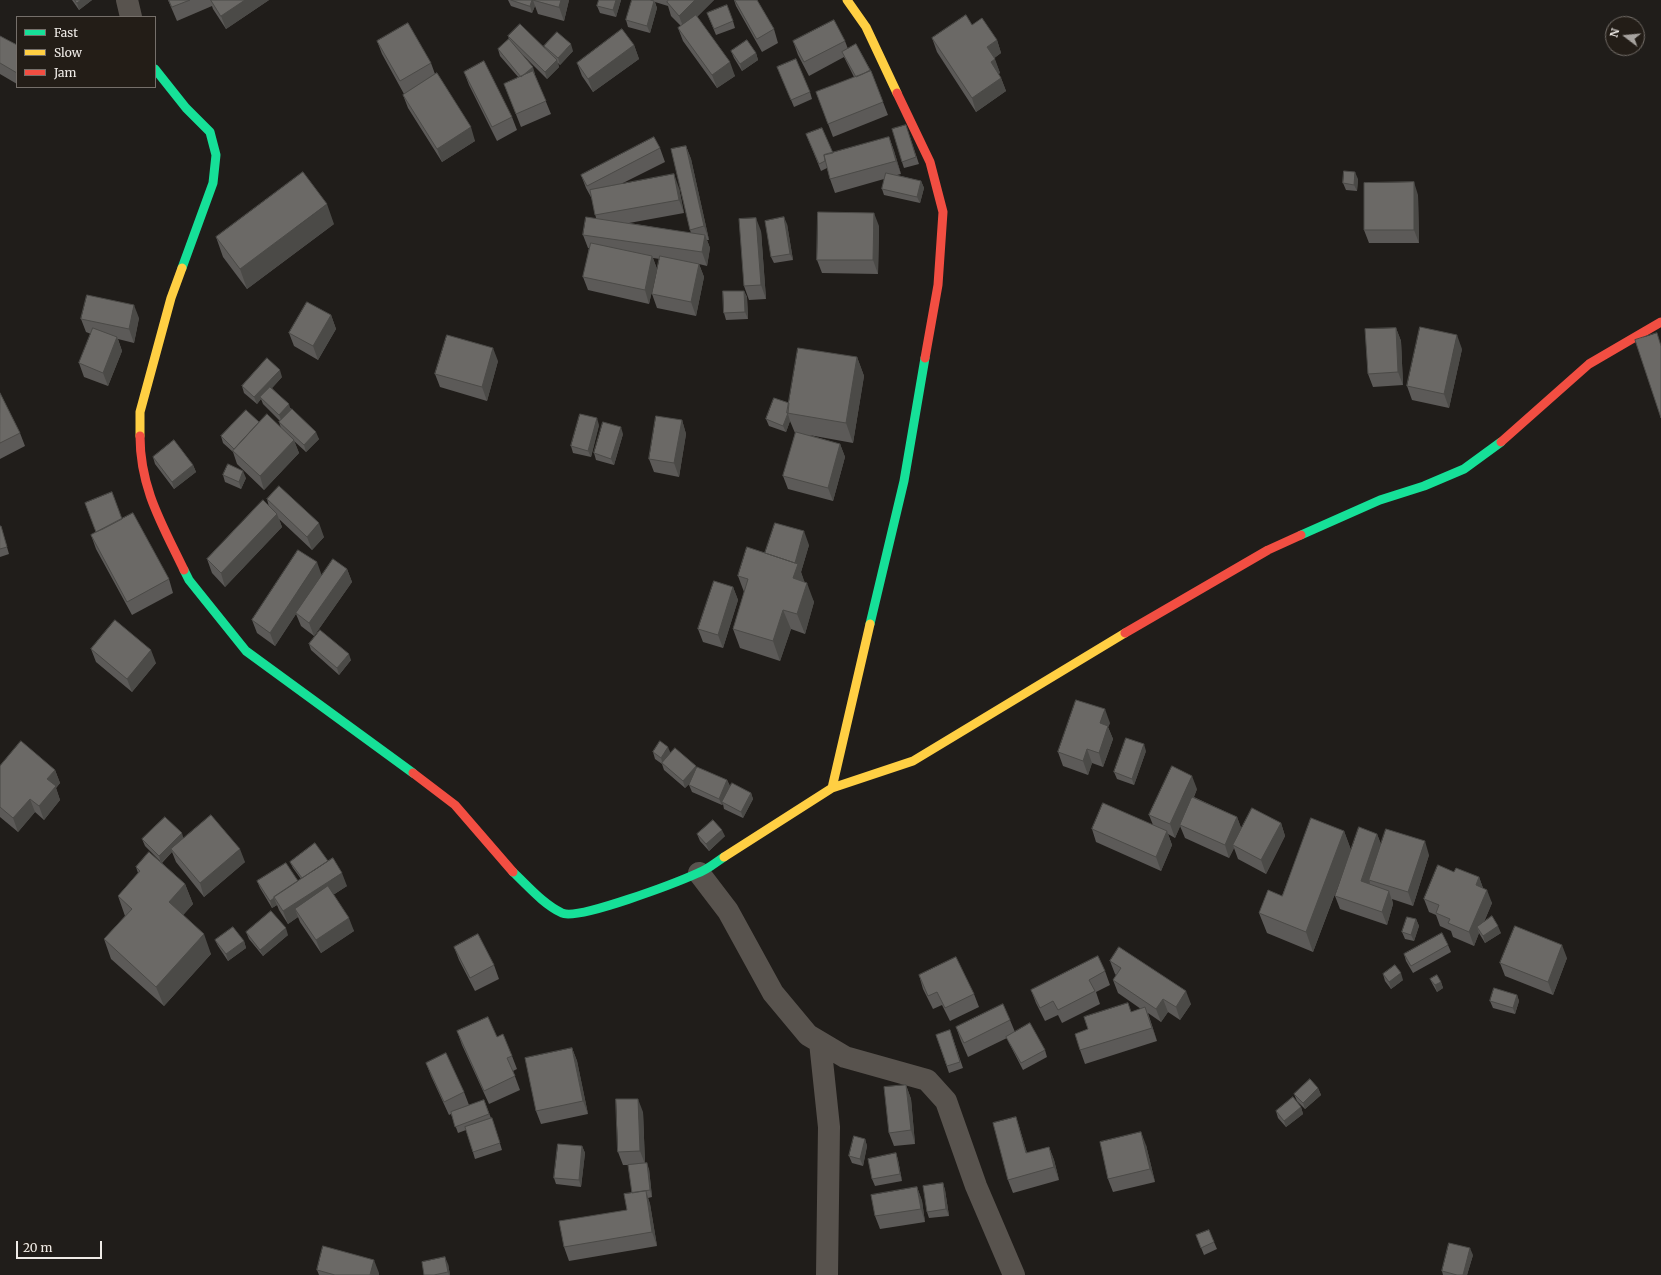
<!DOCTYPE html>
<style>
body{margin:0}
#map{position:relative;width:1661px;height:1275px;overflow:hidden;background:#201d1a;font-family:Merriweather,serif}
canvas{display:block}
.legend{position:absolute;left:16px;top:16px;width:140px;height:72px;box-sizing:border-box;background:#231d17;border:1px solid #756f6a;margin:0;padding:5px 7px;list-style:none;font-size:12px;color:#efebe7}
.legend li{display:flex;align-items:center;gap:8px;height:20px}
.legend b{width:20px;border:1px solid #756f6a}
.north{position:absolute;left:1605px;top:16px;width:40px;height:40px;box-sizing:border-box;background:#231d17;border:1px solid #756f6a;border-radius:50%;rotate:286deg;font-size:11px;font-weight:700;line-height:16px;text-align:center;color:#efebe7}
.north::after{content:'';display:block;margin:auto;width:14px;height:18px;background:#a7a39f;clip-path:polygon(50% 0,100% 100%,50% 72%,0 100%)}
.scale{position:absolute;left:16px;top:1241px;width:86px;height:18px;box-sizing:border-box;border:2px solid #efebe7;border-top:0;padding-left:5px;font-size:12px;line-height:14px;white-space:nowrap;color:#efebe7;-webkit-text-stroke:3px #231d17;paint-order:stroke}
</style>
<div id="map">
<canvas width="1661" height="1275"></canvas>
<ul class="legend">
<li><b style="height:5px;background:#16e098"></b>Fast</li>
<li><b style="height:5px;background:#ffcf43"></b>Slow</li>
<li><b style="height:5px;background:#f24e42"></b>Jam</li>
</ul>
<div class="north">N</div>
<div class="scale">20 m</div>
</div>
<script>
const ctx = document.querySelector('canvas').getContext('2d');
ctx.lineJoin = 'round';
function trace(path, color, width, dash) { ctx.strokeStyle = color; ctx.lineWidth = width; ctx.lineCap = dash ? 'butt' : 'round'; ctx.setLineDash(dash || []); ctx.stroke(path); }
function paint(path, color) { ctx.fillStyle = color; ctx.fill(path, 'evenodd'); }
const street = new Path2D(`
 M127 0 131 17
 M699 873 728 911 773 993 808 1035 845 1057 927 1080 946 1101 976 1186 1014 1275
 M820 1042 829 1127 827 1275`);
const fast = new Path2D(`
 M155 69 186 108 210 132 216 155 213 183 182 268
 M1301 535 1380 500 1424 486 1464 469 1501 442
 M184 570 189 580 246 651 413 773
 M870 624 904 481 925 358
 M513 872C528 886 543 904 562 913 577 921 678 882 698 873 707 870 715 863 724 857`);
const slow = new Path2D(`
 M847 0 866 27 897 93
 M140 436V412L171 298 182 268
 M832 788 913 761 1125 633
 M724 857 832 788 870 624`);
const jam = new Path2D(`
 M897 93 930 162 943 212 938 285 925 358
 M140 436C140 488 162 524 184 570
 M1501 442 1589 364 1661 322
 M1125 633 1268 550 1301 535
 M413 773 455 805 513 872`);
const wall = new Path2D(`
 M72 0H92L79 10Z
 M168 0H269L226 29 213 9 212 6 177 21Z
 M508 0H569L564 21 538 14 535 6 532 13 511 6Z
 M599 0H621L616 17 600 13 597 6Z
 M632 0H714L697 17 735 76 717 88 683 41 678 28 681 26 671 16 668 6 655 2 657 8 650 33 628 27 626 20Z
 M734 0H757L774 29 778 43 762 52 736 6Z
 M707 13 733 21 735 28 716 35Z
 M972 25 997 40 1001 53 994 58 1000 73 998 74 1001 78 1006 91 976 112 937 52 932 38Z
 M0 36 17 45V84L0 74Z
 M508 36 545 49 544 46 573 51 560 65 558 63 559 67 547 79 522 54 535 74V75L551 114 521 127 504 84 519 78 500 56 498 49 509 39Z
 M377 41 431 63 435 74 475 141 442 162 408 108 403 95 404 94 382 54Z
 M793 41H845L848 49 856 44 871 71 888 115 833 137 816 92 854 77 844 57 809 76 798 55Z
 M634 45 639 59 593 92 582 76 577 63Z
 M731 51 756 53 758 60 742 71 734 58Z
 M464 72 512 117 517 130 497 141 469 85Z
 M780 74 810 92 812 99 794 107Z
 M908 131 919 164 904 168 902 162Z
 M806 134 833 153 889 137 894 151 901 174 897 175 921 181 924 188 920 203 884 195 882 189 884 179 835 193 830 179 827 168 821 171Z
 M686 146 691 159 709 240H707L710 248 707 266 699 264 704 277 696 316 657 308 652 294 660 259 653 258 657 269 649 304 588 290 583 277 589 248H588L583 235 596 218 592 199 586 188 581 175 660 148 665 162 621 184 679 188 684 213 629 223 691 233 690 230Z
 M1358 179 1357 191 1346 190 1343 183Z
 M1418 195 1419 243H1369L1364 230Z
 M334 224 247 289 223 257 216 237Z
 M787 224 793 260 774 263 771 257Z
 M879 226 878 274 822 273 817 260Z
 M761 231 766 299 749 300 744 286Z
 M744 291 747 297 748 319 726 320 724 313Z
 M331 315 336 329 318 360 294 346 289 333Z
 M139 318 134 343 118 339 122 351 108 386 84 377 79 363 91 334 86 332 81 319Z
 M1396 328 1401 341 1403 385 1373 387 1368 374Z
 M1462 349 1449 408 1412 400 1407 386Z
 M857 357 864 376 853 443 809 435 840 444 845 457 833 501 788 489 783 476 795 433 790 421 786 432 769 426 766 419Z
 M498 361 487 401 440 387 435 374Z
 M282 377 272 388 319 439 306 452 294 441 299 453 264 490 237 464 233 452 223 443 221 436 259 422 281 428 279 422 280 421 263 404 261 399 257 404 244 393 242 386Z
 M0 393 20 433 25 446 0 459Z
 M682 420 686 434 679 477 654 472 649 459Z
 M599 425 591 457 573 453 571 446Z
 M623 434 614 465 596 460 594 453Z
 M153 457 193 465 196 472 174 489 155 464Z
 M223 475 246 478 241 489 225 482Z
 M267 499 324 537 312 550 279 519 282 527 225 587 212 573 207 559 269 507Z
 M85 503 122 519 169 579 173 593 132 615 96 549 91 535 96 532Z
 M0 526H1L9 554 0 557Z
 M809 545 801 572 804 582 814 602 805 634 791 629 780 661 740 648 733 629 744 592 738 576 765 553Z
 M347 569 352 582 314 636 301 626 296 614 275 646 257 633 252 620 322 576Z
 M733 587 738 600 723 648 703 642 698 629Z
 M309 644 351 660 339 675 311 650Z
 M91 649 156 663 132 692 96 662Z
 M1110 723 1108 727 1113 739 1103 767 1092 763 1088 775 1063 766 1058 752Z
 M1146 751 1134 785 1117 779 1114 772Z
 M653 752 670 753 697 768 727 780 730 786 751 793 753 799 743 818 724 809 723 804 722 805 692 792 689 785 691 782 685 788 664 770 662 764 655 759Z
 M0 766 55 770 60 783 56 788 60 800 44 820 35 812 18 832 0 817Z
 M1197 789 1194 797 1237 817 1241 828 1281 823 1285 836 1266 874 1238 859 1234 848 1229 858 1185 838 1180 826 1175 838 1168 834 1172 845 1161 871 1096 842 1092 829 1153 825 1149 815Z
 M1344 831 1351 850 1377 834 1381 844 1429 855 1413 906 1392 899 1393 904 1387 925 1340 909 1335 896 1347 862 1313 952 1267 933 1259 913 1282 896Z
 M697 834 725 836 709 851 700 841Z
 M183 838 245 862 204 897 176 862 172 852 162 863 185 884 193 904 183 915 211 954 164 1006 111 959 104 939 125 916 118 896 138 873 136 867 160 861 145 846 142 839Z
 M290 862 347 886 333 895 354 931 321 953 300 922 298 917 288 924 279 910 277 905 272 908 260 888 257 881H298L301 879 293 868Z
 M1454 872 1479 877 1483 888 1492 903 1484 922 1501 933 1485 943 1479 933 1474 946 1453 937 1451 931 1440 926 1436 915 1429 912 1424 899Z
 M1416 919 1419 926 1414 941 1405 939 1402 932Z
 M246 932 288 935 263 956 249 939Z
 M215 940 244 941 246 948 228 961 218 946Z
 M1448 945 1451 952 1413 973 1406 961 1404 954Z
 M454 947 494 965 499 979 475 991 459 960Z
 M1567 958 1553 995 1505 976 1500 963Z
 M1110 961 1191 1004 1180 1020 1168 1012 1161 1022 1148 1013 1157 1041 1085 1064 1080 1050 1088 1029 1131 1012 1141 1009 1118 993 1113 980 1116 975 1115 974Z
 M1105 971 1110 985 1096 992 1100 1004 1062 1023 1058 1015 1045 1021 1036 1003 1031 990Z
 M1383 974 1403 980 1391 989 1385 981Z
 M919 975 974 994 979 1007 950 1021 942 1005 933 1009 923 989Z
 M1430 979 1441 982 1443 988 1437 992 1433 985Z
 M1517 995 1519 1001 1515 1014 1493 1008 1490 1001Z
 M1010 1020 1015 1032 1045 1050 1047 1057 1023 1070 1009 1043 1007 1038 968 1057 961 1041 956 1027Z
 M950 1030 963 1068 949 1073 936 1035Z
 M457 1031 497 1037 512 1056 517 1069 513 1071 520 1090 489 1104 462 1045Z
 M572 1048 577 1061 588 1114 541 1124 536 1111Z
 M426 1063 464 1092 469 1105 484 1100 491 1118 494 1124 502 1150 475 1159 466 1130 458 1133 451 1114 449 1115 431 1076Z
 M906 1085 911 1099 915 1144 894 1146 889 1133Z
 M1318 1088 1321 1095 1305 1109 1297 1101 1294 1094Z
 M1301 1107 1303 1114 1286 1127 1278 1118 1276 1111Z
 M643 1112 645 1163 649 1169 652 1197 648 1198 650 1204 657 1246 569 1261 564 1247 627 1210 632 1193 629 1165H623L618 1152Z
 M1016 1117 1020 1130 1027 1153 1049 1147 1054 1160 1059 1180 1013 1193 1008 1180Z
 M865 1139 867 1146 863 1166 852 1163 849 1156Z
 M1146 1145 1155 1182 1113 1192 1108 1179Z
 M582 1146 585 1153 581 1187 556 1184 554 1178Z
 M896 1153 898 1160 902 1181 875 1186 872 1179Z
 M943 1183 945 1190 949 1216 929 1218 927 1212Z
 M917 1187 922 1201 925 1222 880 1229 875 1216Z
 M1196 1235 1214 1242 1217 1249 1204 1255Z
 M1473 1255 1467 1275H1443L1442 1271Z
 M448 1264 450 1275H424Z
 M317 1270 379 1273V1275H319Z`);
const shadedWall = new Path2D(`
 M81 0H92L79 10 77 3Z
 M245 0H269L226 29 221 16Z
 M532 0H537H533L535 6 532 13 530 6Z
 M561 0H569L564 21 559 7Z
 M616 0H621L616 17 613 10Z
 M695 0H714L684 29 679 16Z
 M654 1 657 8 650 33 647 26Z
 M997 40 1001 53 992 60 987 47Z
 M571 44 573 51 560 65 558 58Z
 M634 45 639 59 593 92 588 79Z
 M756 53 758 60 742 71 740 64Z
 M995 59 1000 73 996 76 991 62Z
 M557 60 559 67 547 79 545 72Z
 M730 62 735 76 717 88 712 75Z
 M533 67 535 74 524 84 522 77Z
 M1001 78 1006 91 976 112 972 98Z
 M471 127 475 141 442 162 437 149Z
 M889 137 894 151 901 174 896 161Z
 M686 146 691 159 709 240 704 226Z
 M1355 172 1358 179 1357 191 1354 185Z
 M674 174 679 188 684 213 679 200Z
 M921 181 924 188 920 203 917 197Z
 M1414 182 1418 195 1419 243 1414 230Z
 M327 204 334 224 247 289 240 269Z
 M874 213 879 226 878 274 873 260Z
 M784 217 787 224 793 260 790 254Z
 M756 218 761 231 766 299 761 285Z
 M705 235 710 248 707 266 702 252Z
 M652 256 657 269 649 304 645 290Z
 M699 264 704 277 696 316 691 302Z
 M744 291 747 297 748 319 745 312Z
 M134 305 139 318 134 343 129 329Z
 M331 315 336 329 318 360 313 346Z
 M1396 328 1401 341 1403 385 1398 372Z
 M1457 335 1462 349 1449 408 1444 394Z
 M117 337 122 351 108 386 103 373Z
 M493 348 498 361 487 401 482 387Z
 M857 357 864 376 853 443 846 423Z
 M280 370 282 377 262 399 260 397 261 399 257 404 254 397Z
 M289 404 291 411 282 422 279 415Z
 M788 414 790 421 786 432 783 426Z
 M597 418 599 425 591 457 588 451Z
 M682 420 686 434 679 477 674 463Z
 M621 427 623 434 614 465 611 459Z
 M316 432 319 439 306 452 304 445Z
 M294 440 299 453 264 490 260 476Z
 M840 444 845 457 833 501 828 488Z
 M193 465 196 472 174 489 172 482Z
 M243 471 246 478 241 489 239 482Z
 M277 514 282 527 225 587 221 573Z
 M319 523 324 537 312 550 307 537Z
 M804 531 809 545 801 572 805 583 793 578 794 563Z
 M317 562 322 576 296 613V614L275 646 270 633Z
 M347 569 352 582 314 636 309 623Z
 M807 583 814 602 805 634 797 614Z
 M733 587 738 600 723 648 718 635Z
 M783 610 791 629 780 661 773 641Z
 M151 650 156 663 132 692 127 679Z
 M349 654 351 660 339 675 337 668Z
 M1105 709 1110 723 1108 727 1113 739 1103 767 1099 753 1100 723Z
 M1144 744 1146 751 1134 785 1132 779Z
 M668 747 671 754 663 765 661 758Z
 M1087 749 1092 763 1088 775 1083 761Z
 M696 766 699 773 685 788 683 781Z
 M55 770 60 783 56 788 60 800 44 820 39 806 47 779Z
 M1192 776 1197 789 1175 838 1170 824Z
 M727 780 730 786 722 802 723 804 722 805 719 799Z
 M751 793 753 799 743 818 741 812Z
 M30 799 35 812 18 832 13 818Z
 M1237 817 1242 830 1233 845 1234 848 1229 858 1225 845Z
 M1281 823 1285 836 1266 874 1261 860Z
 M722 830 725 836 709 851 706 844Z
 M1167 831 1172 845 1161 871 1156 857Z
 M1344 831 1351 850 1313 952 1306 932Z
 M182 833 184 840 171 849 172 852 161 863 159 856Z
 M1377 834 1382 847 1369 880 1370 882 1366 895 1361 881Z
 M1425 841 1429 855 1413 906 1408 892Z
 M240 849 245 862 204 897 200 883Z
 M342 873 347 886 300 916 295 909 298 917 288 924 283 911Z
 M1479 877 1484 891 1476 885Z
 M185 884 193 904 177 922 169 902Z
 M1487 890 1492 903 1480 931 1477 927 1479 933 1474 946 1469 932Z
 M1389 891 1393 904 1387 925 1382 912Z
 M274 898 277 905 272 908 270 901Z
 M349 918 354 931 321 953 316 940Z
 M1416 919 1419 926 1414 941 1411 935Z
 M1498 926 1501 933 1485 943 1483 936Z
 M286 928 288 935 263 956 260 950Z
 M204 934 211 954 164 1006 156 987Z
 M244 941 246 948 228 961 226 954Z
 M1562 945 1567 958 1553 995 1548 982Z
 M1401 973 1403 980 1391 989 1389 982Z
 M1441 982 1443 988 1437 992 1435 985Z
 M1186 991 1191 1004 1180 1020 1176 1007Z
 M1517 995 1519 1001 1515 1014 1513 1008Z
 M1163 999 1168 1012 1161 1022 1156 1009Z
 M1145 1007 1150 1020 1157 1041 1152 1028Z
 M572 1048 577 1061 588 1114 583 1101Z
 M906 1085 911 1099 915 1144 911 1130Z
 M1318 1088 1321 1095 1305 1109 1303 1103Z
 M638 1099 643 1112 645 1164 640 1151Z
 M1301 1107 1303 1114 1286 1127 1284 1121Z
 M1016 1117 1020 1130 1031 1166 1026 1153Z
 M1141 1132 1146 1145 1155 1182 1150 1169Z
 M865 1139 867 1146 863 1166 860 1159Z
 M582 1146 585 1153 581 1187 579 1180Z
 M1049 1147 1054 1160 1059 1180 1054 1167Z
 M896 1153 898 1160 902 1181 900 1174Z
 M647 1163 649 1169 652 1197 650 1190Z
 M943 1183 945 1190 949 1216 946 1209Z
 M917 1187 922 1201 925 1222 921 1209Z
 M646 1191 650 1204 657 1246 652 1232Z
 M1470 1248 1473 1255 1467 1275H1463Z
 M445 1257 448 1264 450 1275H449L448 1272Z
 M374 1260 379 1273V1275H370Z`);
const building = new Path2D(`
 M75 0H81L77 3Z
 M169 0H190L172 7Z
 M211 0H245L221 16Z
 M511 0H532L530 6Z
 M533 0H561L559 7Z
 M599 0H616L613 10 597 6Z
 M632 0H650L654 1 647 26 626 20Z
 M669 0H695L679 16 667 2Z
 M735 0H757L774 29 757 39Z
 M727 5 733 21 714 29 707 13Z
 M696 15 730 62 712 75 678 28Z
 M966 15 972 25 982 18 997 40 987 47 995 59 991 62 1001 78 972 98 932 38Z
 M834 20 845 41 804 62 793 41Z
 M408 23 431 63 400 81 377 41Z
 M520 24 557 60 545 72 508 36Z
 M622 29 634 45 588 79 577 63Z
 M557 32 571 44 558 58 544 46Z
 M0 36 17 45V73L0 63Z
 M509 39 533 67 521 77 498 49Z
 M747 40 756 53 740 64 731 51Z
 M856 44 870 70 863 74 856 77 842 52Z
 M796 59 810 92 791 100 777 67Z
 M484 61 512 117 492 127 464 72Z
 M533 71 546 101 516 114 504 84Z
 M871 71 883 102 828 124 816 92Z
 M437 73 471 127 437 149 403 95Z
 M906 125 916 157 902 162 892 129Z
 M822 128 833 153 824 155 825 161 819 164 806 134Z
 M654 137 660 148 587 186 581 175Z
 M889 137 896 161 830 179 824 155Z
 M686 146 704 226 690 230 671 149Z
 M1344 171 1355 172 1354 185 1343 183Z
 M303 172 327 204 240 269 216 237Z
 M886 173 921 181 917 197 882 189Z
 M674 174 679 200 595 215 590 190Z
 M1414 182V230H1364V183Z
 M818 212 874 213 873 260H817Z
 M586 217 705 235 702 252 583 235Z
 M784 217 790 254 771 257 765 221Z
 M756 218 761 285 744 286 739 219Z
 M591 243 652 256 645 290 583 277Z
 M660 256 699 264 691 302 652 294Z
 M723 291H744L745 312 724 313Z
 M87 295 134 305 129 329 81 319Z
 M307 302 331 315 313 346 289 333Z
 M1420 327 1457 335 1444 394 1407 386Z
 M93 328 117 337 103 373 79 363Z
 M1396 328 1398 372 1368 374 1365 329Z
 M1657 333 1661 346V418L1635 340Z
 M447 335 493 348 482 387 435 374Z
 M798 348 857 357 846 423 787 413Z
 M267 358 280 370 254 397 242 386Z
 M270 387 289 404 279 415 260 397Z
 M0 393 20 433 0 443Z
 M774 398 789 403 788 413 783 426 766 419Z
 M292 409 316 432 304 445 279 422Z
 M246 410 259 422 234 449 221 436Z
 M267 414 294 440 260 476 233 451Z
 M580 414 597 418 588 451 571 446Z
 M656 416 682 420 674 463 649 459Z
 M603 422 621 427 611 459 594 453Z
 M796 432 840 444 828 488 783 476Z
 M174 440 193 465 172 482 153 457Z
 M228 464 243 471 239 482 223 475Z
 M279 486 319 523 307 537 267 499Z
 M112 492 122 519 103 529 96 532 85 503Z
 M263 500 277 514 221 573 207 559Z
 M133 513 169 579 127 602 91 535Z
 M775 523 804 531 795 563 765 553Z
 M0 526H1L7 547 0 549Z
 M747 547 798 564 793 578 807 583 797 614 783 610 773 641 733 629 748 579 738 576Z
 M298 550 317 562 270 633 252 620Z
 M333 559 347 569 309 623 296 613Z
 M714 581 733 587 718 635 698 629Z
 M115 620 151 650 127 679 91 649Z
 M320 630 349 654 337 668 309 644Z
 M1076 700 1105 709 1100 723 1108 726 1099 753 1087 749 1083 761 1058 752Z
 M1126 738 1144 744 1132 779 1114 772Z
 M21 741 55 770 47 779 56 786 39 806 30 799 13 818 0 807V766Z
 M660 741 668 747 661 758 653 752Z
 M675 748 696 766 683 781 662 763Z
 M1172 766 1192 776 1170 824 1149 815Z
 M697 767 727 780 719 799 689 785Z
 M732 783 751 793 741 812 722 802Z
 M1192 797 1237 817 1225 845 1180 825Z
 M1103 803 1167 831 1156 857 1092 829Z
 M1252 808 1281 823 1261 860 1233 845Z
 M211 815 240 849 200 883 171 849Z
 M165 817 182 833 159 856 142 839Z
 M1311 818 1344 831 1306 932 1259 913 1268 890 1282 896Z
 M713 820 722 830 706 844 697 834Z
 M1359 827 1377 834 1361 881 1389 891 1382 912 1335 896Z
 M1386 829 1425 841 1408 892 1369 880Z
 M315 843 328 861 302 878 290 862Z
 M149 852 185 884 169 902 204 934 156 987 104 939 132 909 118 896 140 871 136 867Z
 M333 858 342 873 283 911 274 897Z
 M286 863 298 881 274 897V898L270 901 257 881Z
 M1438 865 1454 872 1456 868 1479 877 1476 885 1487 890 1469 932 1448 923 1450 919 1436 913 1439 905 1424 899Z
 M328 886 349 918 316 940 295 909Z
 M271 911 286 928 260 950 246 932Z
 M1492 916 1498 926 1483 936 1477 927Z
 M1407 917 1416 919 1411 935 1402 932Z
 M1515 926 1562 945 1548 982 1500 963Z
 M233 927 244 941 226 954 215 940Z
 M1442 933 1448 945 1411 966 1404 954Z
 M478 934 494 965 470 978 454 947Z
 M1119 947 1186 991 1176 1007 1163 999 1156 1009 1113 980 1121 968 1110 961Z
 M1098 956 1105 971 1089 980 1095 991 1058 1010 1053 1001 1040 1008 1031 990Z
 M956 957 974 994 945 1008 937 992 928 996 919 975Z
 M1395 965 1401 973 1389 982 1383 974Z
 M1437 975 1441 982 1435 985 1430 979Z
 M1494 988 1517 995 1513 1008 1490 1001Z
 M1128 1003 1131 1012 1145 1007 1152 1028 1080 1050 1075 1034 1088 1029 1084 1017Z
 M1003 1004 1010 1020 964 1043 956 1027Z
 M488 1017 497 1037 503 1034 512 1056 507 1058 515 1076 484 1091 457 1031Z
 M1030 1023 1045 1050 1021 1063 1006 1037Z
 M950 1030 960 1062 947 1066 936 1035Z
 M572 1048 583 1101 536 1111 525 1058Z
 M446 1053 464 1092 444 1102 426 1063Z
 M1310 1079 1318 1088 1303 1103 1294 1094Z
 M906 1085 911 1130 889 1133 884 1087Z
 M1293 1097 1301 1107 1284 1121 1276 1111Z
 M616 1099H638L640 1151 618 1152Z
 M484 1100 489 1114 455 1127 451 1112Z
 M1016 1117 1026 1153 1049 1147 1054 1167 1008 1180 993 1123Z
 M492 1118 500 1143 473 1152 465 1127Z
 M1141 1132 1150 1169 1108 1179 1100 1142Z
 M854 1136 865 1139 860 1159 849 1156Z
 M558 1144 582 1146 579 1180 554 1178Z
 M896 1153 900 1174 872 1179 868 1159Z
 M647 1163 650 1190 632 1193 628 1165Z
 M943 1183 946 1209 927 1212 923 1186Z
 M917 1187 921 1209 875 1216 871 1195Z
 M646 1191 652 1232 564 1247 559 1221 627 1210 624 1194Z
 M1209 1230 1214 1242 1201 1248 1196 1235Z
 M1449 1243 1470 1248 1463 1275H1457L1442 1271Z
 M323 1246 374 1260 370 1275H335L317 1270Z
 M445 1257 448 1272 434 1275H424L422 1262Z`);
trace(street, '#58534e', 22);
trace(fast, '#16e098', 9);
trace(slow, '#ffcf43', 9);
trace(jam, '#f24e42', 9);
paint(wall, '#5c5a58');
paint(shadedWall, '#4b4a47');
paint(building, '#6b6966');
trace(building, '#4b4a47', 1);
</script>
